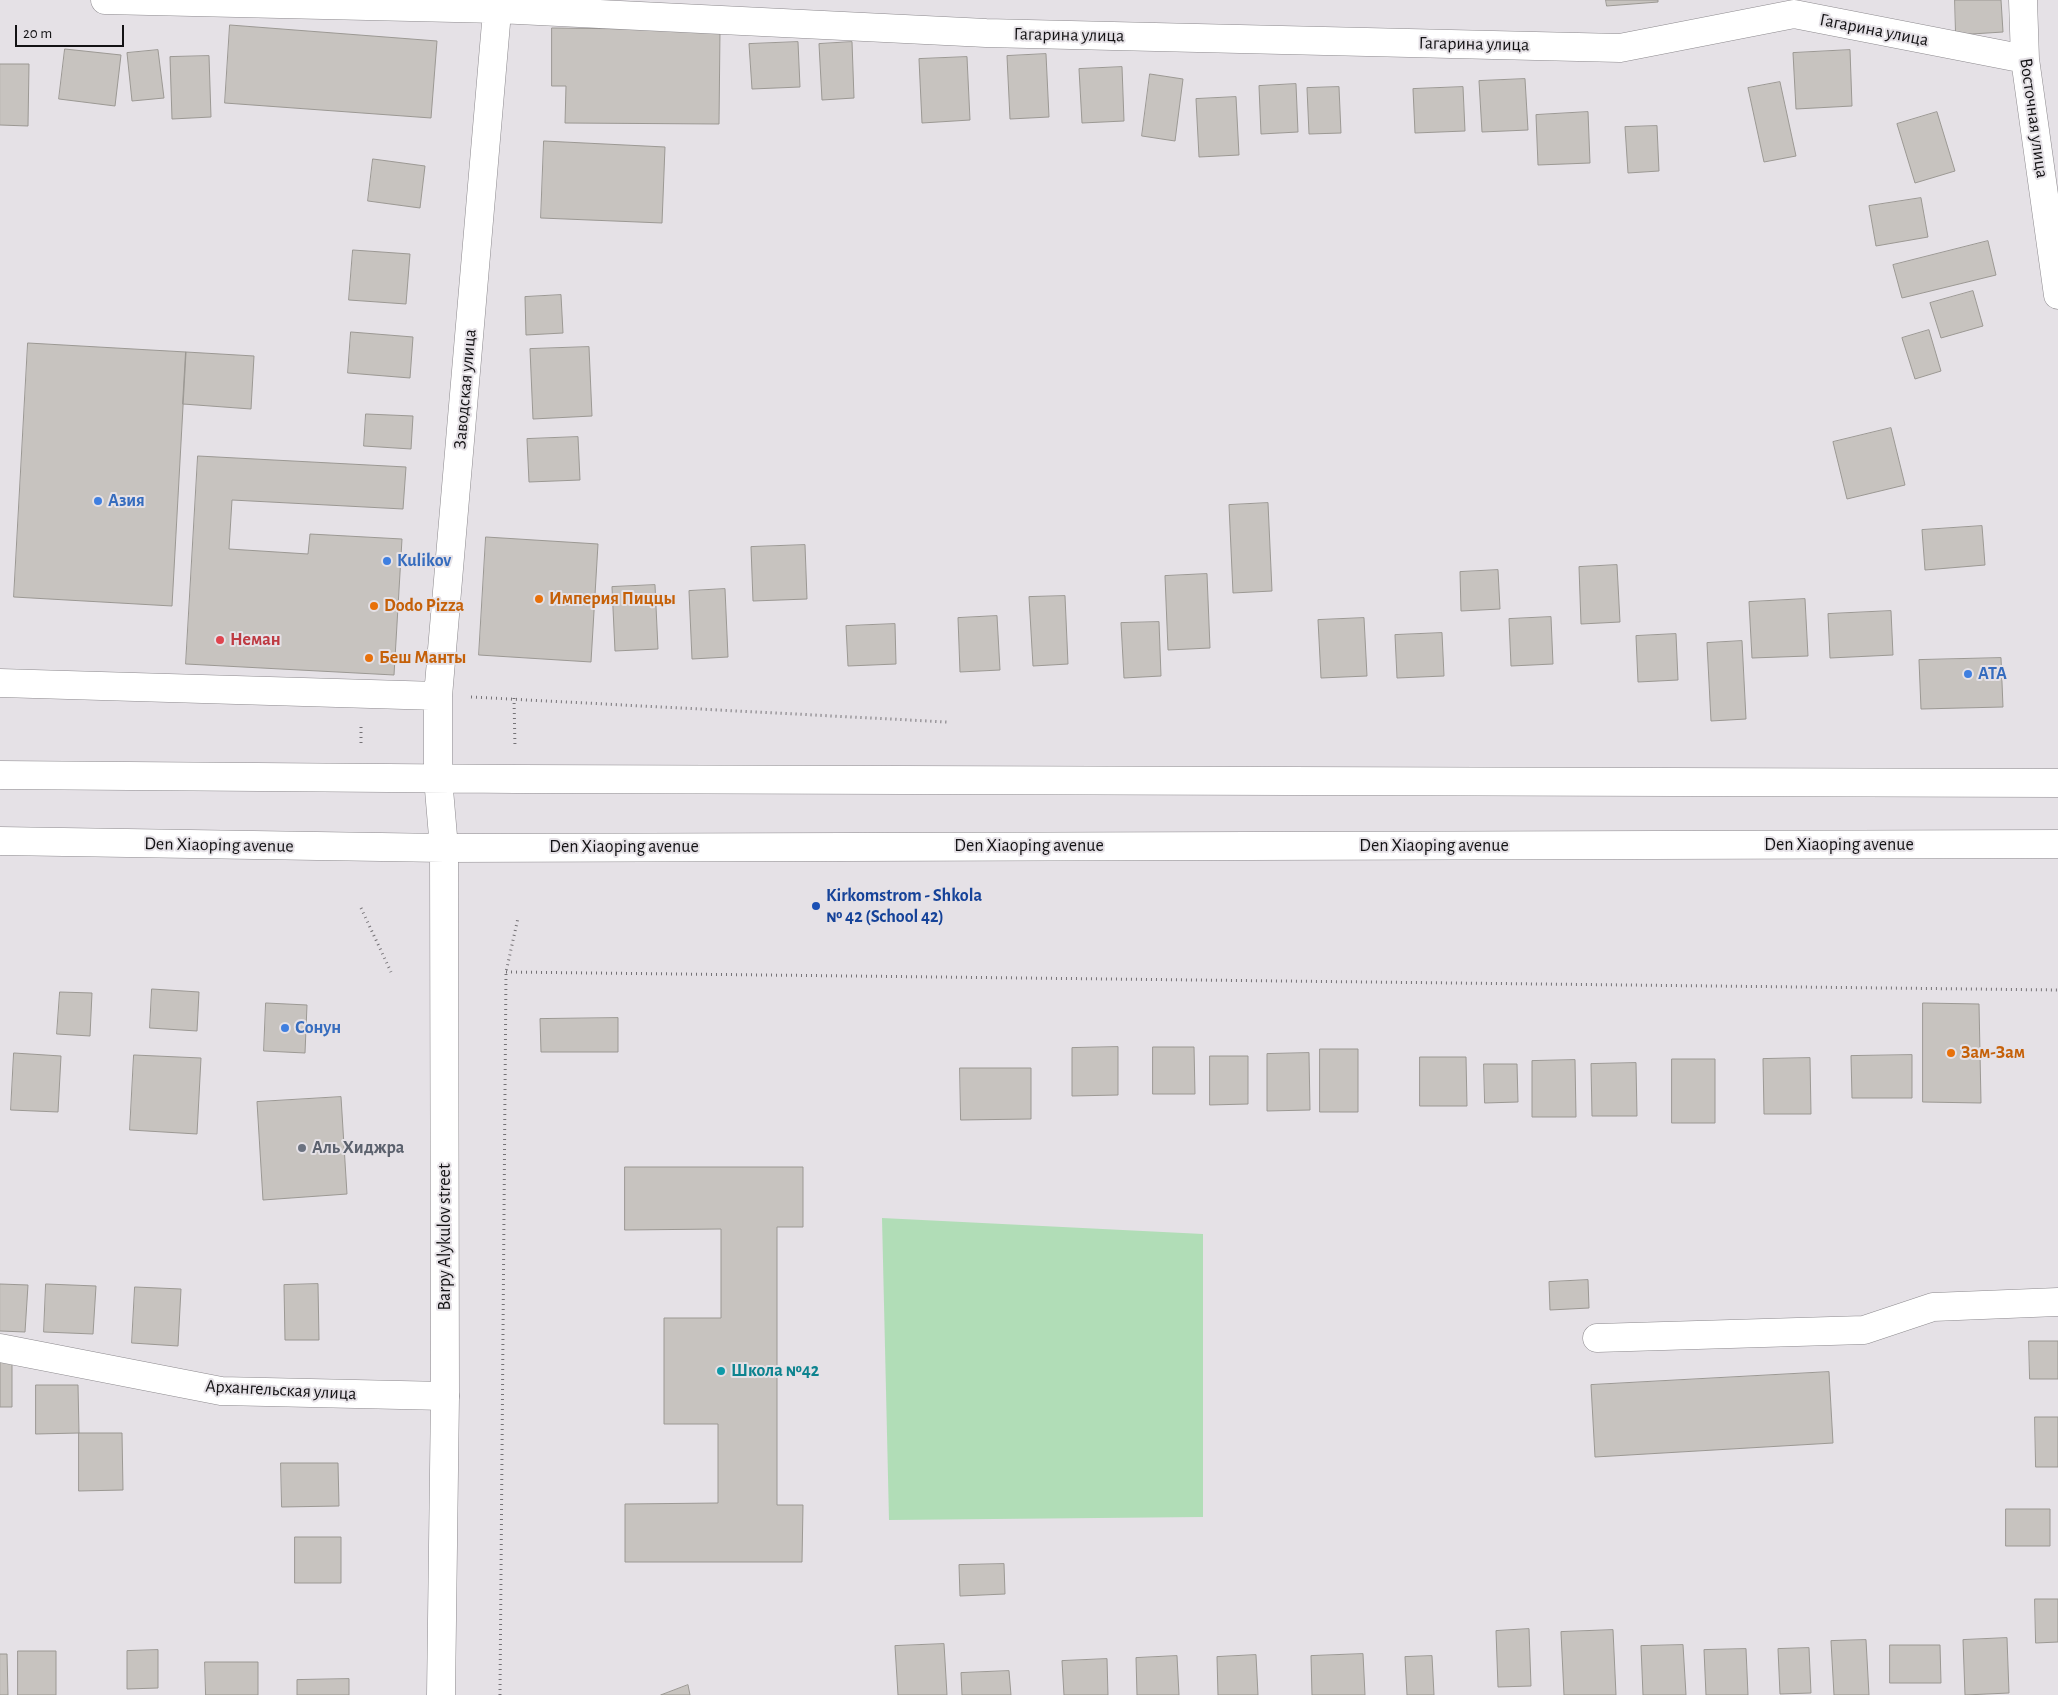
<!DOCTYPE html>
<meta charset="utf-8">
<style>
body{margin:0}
#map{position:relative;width:2058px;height:1695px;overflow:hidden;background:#e5e1e6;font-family:"Alegreya Sans",sans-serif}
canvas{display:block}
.scale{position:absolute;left:15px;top:25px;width:109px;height:22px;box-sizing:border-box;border:2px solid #131214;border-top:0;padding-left:6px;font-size:15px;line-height:18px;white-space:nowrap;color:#131214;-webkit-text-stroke:4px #e5e1e6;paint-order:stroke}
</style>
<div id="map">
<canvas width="2058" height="1695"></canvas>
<div class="scale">20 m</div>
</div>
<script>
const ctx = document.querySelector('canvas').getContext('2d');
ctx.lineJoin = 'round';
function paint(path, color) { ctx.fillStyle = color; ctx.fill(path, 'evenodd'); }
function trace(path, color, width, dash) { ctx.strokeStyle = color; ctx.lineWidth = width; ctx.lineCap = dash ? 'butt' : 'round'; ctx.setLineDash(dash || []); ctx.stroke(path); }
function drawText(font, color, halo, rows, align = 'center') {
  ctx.font = font + ' "Alegreya Sans",sans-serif'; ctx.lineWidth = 4; ctx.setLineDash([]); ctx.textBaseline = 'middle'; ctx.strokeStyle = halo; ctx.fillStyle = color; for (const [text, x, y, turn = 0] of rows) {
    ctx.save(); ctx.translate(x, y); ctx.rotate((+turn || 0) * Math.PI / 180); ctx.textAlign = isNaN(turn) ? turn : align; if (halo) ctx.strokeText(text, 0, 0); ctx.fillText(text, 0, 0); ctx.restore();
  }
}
const green = new Path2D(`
 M882 1218 1203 1234V1517L889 1520Z`);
const building = new Path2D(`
 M1606 0H1658V2L1607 6Z
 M1955 0H2001L2003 32 1956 35Z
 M230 25 437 41 431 118 225 103Z
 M552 28 720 30 719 124 565 123 566 86H552Z
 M798 42 800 87 752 89 749 44Z
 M852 42 854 98 822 100 819 44Z
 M65 49 121 55 115 106 59 99Z
 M158 50 164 98 132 101 127 53Z
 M1850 50 1852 106 1796 109 1793 53Z
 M1046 54 1049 117 1010 119 1007 56Z
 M209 56 211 117 172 119 170 57Z
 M967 57 970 120 922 123 919 59Z
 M0 64H29L28 126 0 125Z
 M1122 67 1124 121 1082 123 1079 69Z
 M1150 74 1183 79 1175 141 1142 136Z
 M1525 79 1528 130 1482 132 1479 81Z
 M1780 82 1796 156 1764 162 1748 88Z
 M1296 84 1298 132 1261 134 1259 86Z
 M1339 87 1341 133 1309 134 1307 88Z
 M1463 87 1465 131 1415 133 1413 89Z
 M1236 97 1239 155 1199 157 1196 99Z
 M1588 112 1590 163 1538 165 1536 115Z
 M1937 112 1955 171 1915 183 1897 124Z
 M1657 126 1659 171 1628 173 1625 127Z
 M544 141 665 147 662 223 541 218Z
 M373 159 425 166 420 208 368 201Z
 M1921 198 1928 237 1876 246 1869 206Z
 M1988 241 1996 275 1902 298 1893 265Z
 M353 250 410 254 406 304 349 300Z
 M1973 291 1983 326 1941 338 1930 303Z
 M561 295 563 333 526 335 525 297Z
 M1929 330 1941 371 1915 379 1902 338Z
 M351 332 413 337 410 378 348 373Z
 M28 343 186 352 172 606 14 597Z
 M589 347 592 416 533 419 530 349Z
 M186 352 254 356 251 409 183 404Z
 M366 414 413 416 411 449 364 446Z
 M1891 428 1905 485 1847 499 1833 442Z
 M578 437 580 480 529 482 527 439Z
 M198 456 406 467 403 509 232 500 229 549 308 554 310 534 402 539 394 675 186 664Z
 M1268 503 1272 591 1233 593 1229 505Z
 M1982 526 1985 565 1925 570 1922 530Z
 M486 537 598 544 591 662 479 655Z
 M805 545 807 599 753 601 751 547Z
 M1617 565 1620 622 1581 624 1579 567Z
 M1498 570 1500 609 1461 611 1460 572Z
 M1207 574 1210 648 1168 650 1165 576Z
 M655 585 658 649 615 651 612 587Z
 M725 589 728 657 692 659 689 591Z
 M1065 596 1068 664 1033 666 1029 597Z
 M1805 599 1808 656 1752 658 1749 602Z
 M1891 611 1893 655 1830 658 1828 614Z
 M997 616 1000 670 960 672 958 618Z
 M1551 617 1553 664 1511 666 1509 619Z
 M1364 618 1367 676 1321 678 1318 620Z
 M1159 622 1161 676 1124 678 1121 623Z
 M895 624 896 664 848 666 846 626Z
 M1442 633 1444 676 1397 678 1395 635Z
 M1676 634 1678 680 1638 682 1636 636Z
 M1742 641 1746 719 1711 721 1707 643Z
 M2001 658 2003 707 1921 709 1919 660Z
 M152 989 199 992 197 1031 150 1028Z
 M60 992 92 993 90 1036 57 1034Z
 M266 1003 307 1005 305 1053 264 1051Z
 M1923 1003 1979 1004 1981 1103 1923 1102Z
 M618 1018V1052H541L540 1019Z
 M1118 1047V1095L1072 1096V1048Z
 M1153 1047H1194L1195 1094H1153Z
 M1320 1049H1358V1112H1320Z
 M14 1053 61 1056 58 1112 11 1110Z
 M1309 1053 1310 1110 1267 1111V1054Z
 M134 1055 201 1058 197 1134 130 1130Z
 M1912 1055V1098H1852L1851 1056Z
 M1210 1056H1248V1104L1210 1105Z
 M1420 1057H1466L1467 1106H1420Z
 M1810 1058 1811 1114H1764L1763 1059Z
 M1672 1059H1715V1123H1672Z
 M1575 1060 1576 1117H1532V1061Z
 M1636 1063 1637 1116H1592L1591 1064Z
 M1484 1064H1517L1518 1102 1485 1103Z
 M960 1068H1031V1119L961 1120Z
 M341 1097 347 1194 263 1200 257 1102Z
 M625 1167H803V1227H777V1505H803L802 1562H625V1504L718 1503V1424H664V1318H721V1229L625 1230Z
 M1588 1280 1589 1308 1550 1310 1549 1282Z
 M0 1284 28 1285 25 1332 0 1331Z
 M46 1284 96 1286 93 1334 44 1332Z
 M318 1284 319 1340H285L284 1285Z
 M135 1287 181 1289 178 1346 132 1343Z
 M2029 1341H2058V1379H2030Z
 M12 1362V1407H0V1363Z
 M1829 1372 1833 1443 1595 1457 1591 1385Z
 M36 1385H78L79 1433 36 1434Z
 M2035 1417H2058V1467H2036Z
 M79 1433H122L123 1490 79 1491Z
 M281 1463H338L339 1506 282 1507Z
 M2006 1509H2050V1546H2006Z
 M295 1537H341V1583H295Z
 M1004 1564 1005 1594 960 1596 959 1565Z
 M2035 1599H2058V1642L2036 1643Z
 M1529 1629 1531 1686 1498 1687 1496 1631Z
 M1613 1630 1616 1695H1564L1561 1632Z
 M2007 1638 2009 1693 1965 1695 1963 1640Z
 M1866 1640 1869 1695H1834L1831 1641Z
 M944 1644 947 1695H898L895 1646Z
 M1683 1645 1686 1695H1643L1641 1646Z
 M1890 1645H1940L1941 1683H1890Z
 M1809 1648 1811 1693 1780 1694 1778 1649Z
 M1746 1649 1748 1695H1706L1704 1650Z
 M158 1650V1688L127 1689V1651Z
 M18 1651H56V1695H18Z
 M0 1654H7L8 1695H0Z
 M1363 1654 1365 1695H1312L1311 1656Z
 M1256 1655 1258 1695H1218L1217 1657Z
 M1177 1656 1179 1695H1137L1136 1658Z
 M1432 1656 1434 1695H1407L1405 1657Z
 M1107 1659 1108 1695H1064L1062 1661Z
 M205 1662H258V1695H206Z
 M1009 1671 1011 1695H962L961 1673Z
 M349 1679V1695H297V1680Z
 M688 1685 690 1695H661Z`);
const path = new Path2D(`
 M471 697 947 722
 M514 698 515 748
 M361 727V746
 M361 908 391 972
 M506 972 2058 990
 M500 1695 506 972 518 918`);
const minor = new Path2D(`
 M105 0 498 9 986 33 1620 48 1794 14 2025 59
 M2023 0 2025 59 2058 295
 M0 683 438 696
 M438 778V696L498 0
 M1597 1338 1864 1330 1933 1307 2058 1302
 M0 1348 221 1391 445 1396`);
const major = new Path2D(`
 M0 775 516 779 2058 783
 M438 778 444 848 445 1396 441 1695
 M0 841 444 848 2058 844`);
const markers = [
 [98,501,5,"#3f7fe0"],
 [387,561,5,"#3f7fe0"],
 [539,599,5,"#e8710a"],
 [374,606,5,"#e8710a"],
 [220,640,5,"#e0444e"],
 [369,658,5,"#e8710a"],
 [1968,674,5,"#3f7fe0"],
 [816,906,5,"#1a4fb4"],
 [285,1028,5,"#3f7fe0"],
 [1951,1053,5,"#e8710a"],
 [302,1148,5,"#6b7280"],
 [721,1371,5,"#0f9aa8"]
];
const streetNames = [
 ["Гагарина улица",1874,30,11],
 ["Гагарина улица",1069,35,1],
 ["Гагарина улица",1474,44,1],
 ["Восточная улица",2034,118,82],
 ["Заводская улица",465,389,-85],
 ["Den Xiaoping avenue",219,845,1],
 ["Den Xiaoping avenue",1839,845],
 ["Den Xiaoping avenue",1029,846],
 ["Den Xiaoping avenue",1434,846],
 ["Den Xiaoping avenue",624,847],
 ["Barpy Alykulov street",445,1237,-90],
 ["Архангельская улица",281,1390,3]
];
const shopNames = [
 ["Азия",108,501],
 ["Kulikov",397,561],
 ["АТА",1978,674],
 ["Сонун",295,1028]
];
const foodNames = [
 ["Империя Пиццы",549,599],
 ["Dodo Pizza",384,606],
 ["Беш Манты",379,658],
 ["Зам-Зам",1961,1053]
];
const healthNames = [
 ["Неман",230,640]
];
const transitNames = [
 ["Kirkomstrom - Shkola",826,896],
 ["№ 42 (School 42)",826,917]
];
const worshipNames = [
 ["Аль Хиджра",312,1148]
];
const cultureNames = [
 ["Школа №42",731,1371]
];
paint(green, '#b1ddb7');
paint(building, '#c7c3bf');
trace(building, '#9b9893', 1);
trace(minor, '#8c898d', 29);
trace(major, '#8c898d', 29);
trace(path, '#757276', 3, [1, 4]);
trace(minor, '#fff', 28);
trace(major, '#fff', 28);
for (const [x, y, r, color] of markers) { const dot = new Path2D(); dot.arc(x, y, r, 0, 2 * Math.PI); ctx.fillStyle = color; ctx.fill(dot); trace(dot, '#e5e1e6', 2); }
drawText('18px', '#131214', '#e5e1e6', streetNames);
drawText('bold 18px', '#366cbe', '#e5e1e6', shopNames, 'left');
drawText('bold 18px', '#c56008', '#e5e1e6', foodNames, 'left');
drawText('bold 18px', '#be3a42', '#e5e1e6', healthNames, 'left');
drawText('bold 18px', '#164399', '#e5e1e6', transitNames, 'left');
drawText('bold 18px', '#5b616d', '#e5e1e6', worshipNames, 'left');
drawText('bold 18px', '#0d838f', '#e5e1e6', cultureNames, 'left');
</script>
